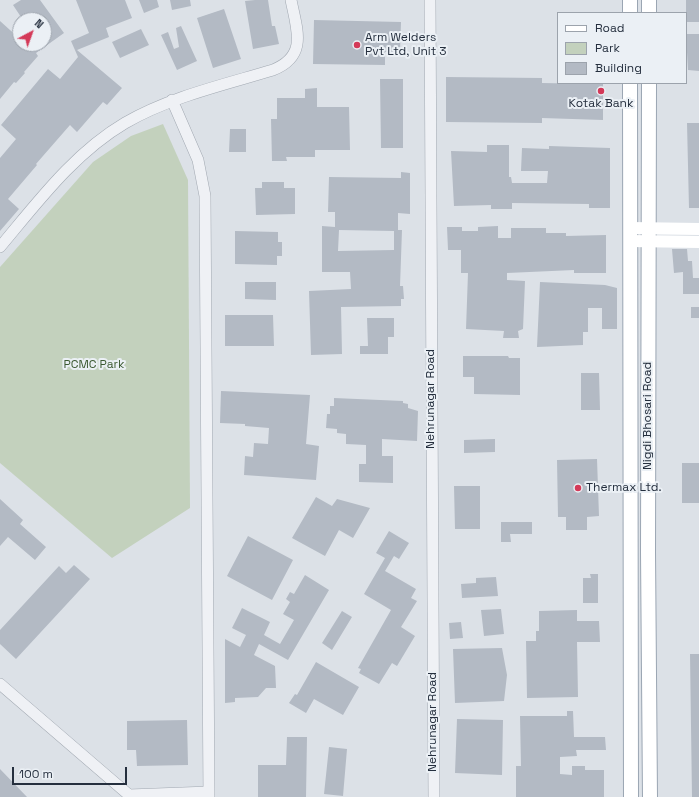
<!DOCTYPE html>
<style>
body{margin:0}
#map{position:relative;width:699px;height:797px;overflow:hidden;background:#dce1e7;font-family:"Space Grotesk",sans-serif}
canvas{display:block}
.legend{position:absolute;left:557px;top:12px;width:130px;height:72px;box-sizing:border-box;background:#ebf0f5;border:1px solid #9ca3ac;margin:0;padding:5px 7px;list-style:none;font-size:12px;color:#252f3e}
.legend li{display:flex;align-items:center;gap:8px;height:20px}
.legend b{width:20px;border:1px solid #9ca3ac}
.north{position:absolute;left:12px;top:12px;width:40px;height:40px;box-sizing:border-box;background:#ebf0f5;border:1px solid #9ca3ac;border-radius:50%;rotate:41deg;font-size:11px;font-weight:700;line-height:16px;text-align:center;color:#252f3e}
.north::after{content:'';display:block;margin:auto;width:14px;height:18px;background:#d43958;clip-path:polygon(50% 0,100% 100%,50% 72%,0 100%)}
.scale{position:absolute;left:12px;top:767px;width:115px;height:18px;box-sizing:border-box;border:2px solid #252f3e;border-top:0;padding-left:5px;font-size:12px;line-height:14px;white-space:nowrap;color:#252f3e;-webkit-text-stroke:3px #ebf0f5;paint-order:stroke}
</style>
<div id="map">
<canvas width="699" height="797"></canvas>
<ul class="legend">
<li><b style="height:5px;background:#fff"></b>Road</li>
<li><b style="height:11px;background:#c3d1bd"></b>Park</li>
<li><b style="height:11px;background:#b3bac4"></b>Building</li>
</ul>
<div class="north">N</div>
<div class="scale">100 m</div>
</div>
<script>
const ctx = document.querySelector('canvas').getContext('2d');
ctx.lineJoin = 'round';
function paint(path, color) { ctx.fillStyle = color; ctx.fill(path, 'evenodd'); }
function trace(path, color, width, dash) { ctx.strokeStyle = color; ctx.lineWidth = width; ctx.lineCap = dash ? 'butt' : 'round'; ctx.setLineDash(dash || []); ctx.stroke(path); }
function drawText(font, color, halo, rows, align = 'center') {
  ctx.font = font + ' "Space Grotesk",sans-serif'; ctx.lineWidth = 4; ctx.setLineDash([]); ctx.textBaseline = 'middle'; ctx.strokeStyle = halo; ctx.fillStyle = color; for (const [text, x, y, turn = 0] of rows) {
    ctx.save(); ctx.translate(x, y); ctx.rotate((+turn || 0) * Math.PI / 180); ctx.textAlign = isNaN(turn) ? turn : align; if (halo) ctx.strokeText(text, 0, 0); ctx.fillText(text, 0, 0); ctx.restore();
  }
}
const green = new Path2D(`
 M163 124 188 180 190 508 112 558 0 463V267L93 162 131 136Z`);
const building = new Path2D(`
 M21 0H40L64 33 36 53 38 56 24 72 25 73 16 83 14 82 0 99V21L20 39V44H44V20H23L13 5Z
 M76 0H125L132 18 106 28 109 37 77 50 122 88 107 105 103 102 77 132 70 125 36 164 37 165 8 199 19 209 0 231V158L16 139 1 125 48 69 60 79 78 57 71 41 89 33Z
 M139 0H157L159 7 144 13Z
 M170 0H190L191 6 172 10Z
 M255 0H268L272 26H275L279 44 253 49 245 1Z
 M686 0H699V22H686Z
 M224 9 241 59 213 68 197 18Z
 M314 20 401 22 400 52H385V65L313 64Z
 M181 26 197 61 177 70 161 35 168 32 174 49 179 47 176 28Z
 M141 29 149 45 120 58 112 42Z
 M686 34H699V71L688 70Z
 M446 77 542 78V83L603 84V120L542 118V123L446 122Z
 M380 79H403V148H381Z
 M317 88V107H349L350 150H315V157H286L287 161H272L271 119H277V98H305V89Z
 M687 123H699V208H689Z
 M230 129H246V152H229Z
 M487 145H509V177H511L512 183H547L548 171H521L522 148 549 149V146L610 148V208H589V204L512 203V209H491V205L454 206 451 151 487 152Z
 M401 172 410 173V214L398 213V230H402L400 286H403L404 299H401V306L341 307 342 354 311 355 309 291 351 289 350 272H322V226L335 227V212H328L329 177 401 178ZM339 230 394 231V250L338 251Z
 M262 182H284V188H295V214L256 215 255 188H262Z
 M498 226V238H511V228H546V233H566V236L606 235V273H574V270L507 273V280L525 281 523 329 518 331 519 338H503L504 331 466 329 468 273H461V250H448L447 227H462V231H478V227Z
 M235 231 278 232V242H282V256H277V265L235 264Z
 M672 249H687L688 261H692L693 278H699V294H683V272L674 273Z
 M245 282H276V300L245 299Z
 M540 282 605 285 617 288V329H602V308H588V332H583V345L537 347Z
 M691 307H699V318H691Z
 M225 315H273L274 346H225Z
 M367 318H394V337H388V354H360V346H368Z
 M463 356H508L509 358H520V395L474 394V377H463Z
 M581 373H599L600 410H581Z
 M221 391 310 395 306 444 319 446 316 480 244 475 245 456 253 457 254 443 268 444 269 428 245 426V424L220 423Z
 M334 398 403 401V403L408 404V408L418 411 417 441 382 439V456H393V483L359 482V464H366V445L346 444V434L337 433V429L326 428 327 414H330V406H334Z
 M495 439V452L464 453V440Z
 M597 459 599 516 587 517V530H566V517H558L557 460Z
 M682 463H699V503H682Z
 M454 486H480V529H455Z
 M316 497 332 506 337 499 370 508 353 538 339 530 325 556 292 538Z
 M0 499 23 520 20 524 46 547 35 560 8 537 0 546Z
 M501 522H532V534H510L511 542H501Z
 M389 531 409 543 399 559 394 556 385 571 416 589 411 598 417 601 401 627 415 636 397 666 392 663 379 684 359 673 361 669 358 668 391 610 364 594 385 558 376 553Z
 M248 536 293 560 272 600 227 576Z
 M74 565 90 579 16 659 0 644V630L59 566 66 573Z
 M590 574H598V603H583V578H591Z
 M305 575 329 590 288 660 259 644 254 655 275 666 276 688H266L258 697 235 698V702L225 703V639L240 647 246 635 232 628 242 608 270 622 264 635 280 644 294 620 283 614 290 602 286 599 290 592 294 594Z
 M496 577 498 596 462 598 461 584 476 583V578Z
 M501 609 504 634 484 636 481 610Z
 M577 610V621H599L600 642H577L578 697 527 698 526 641H536V631H539V611Z
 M342 611 352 617 332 650 322 643Z
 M461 622 463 638 450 639 449 623Z
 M502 648 507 675 504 701 455 703 453 649Z
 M690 654H699V797H692Z
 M316 662 359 687 343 715 314 699 306 713 289 703 295 694 297 695Z
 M567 711H573L574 737H605L606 750H576L577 756 560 757V774L572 775V766H585V770H604V797H516V766H521L520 716H567Z
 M457 719 503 720 502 775 455 773Z
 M187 720 188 765 137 766 136 750H127V721Z
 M287 737H307L306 797H258V765H286Z
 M329 747 347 749 343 796 324 794Z
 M0 769 27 797H0Z`);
const tertiary = new Path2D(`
 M430 0 434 797
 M172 100 198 160 205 196 209 797
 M0 247C37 203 74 153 125 123 170 97 223 85 273 70 308 56 297 30 291 0
 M0 684 129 795 209 792`);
const secondary = new Path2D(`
 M630 228 699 229
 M630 241 699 242`);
const primary = new Path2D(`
 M649 0V13
 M630 13V0
 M630 83 631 797
 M649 83 648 552 650 797`);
const markers = [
 [357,45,4,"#d43958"],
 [601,91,4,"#d43958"],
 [578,488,4,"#d43958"]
];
const poiNames = [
 ["Arm Welders",365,38],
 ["Pvt Ltd, Unit 3",365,52],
 ["Kotak Bank",601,104,"center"],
 ["Thermax Ltd.",586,488]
];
const parkNames = [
 ["PCMC Park",94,365]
];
const streetNames = [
 ["Nehrunagar Road",431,399,-90],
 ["Nigdi Bhosari Road",648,416,-90],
 ["Nehrunagar Road",433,722,-90]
];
paint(green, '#c3d1bd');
paint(building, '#b3bac4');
trace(tertiary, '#a1a8b1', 12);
trace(primary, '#9ba6b3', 16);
trace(tertiary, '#eff1f5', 11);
trace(secondary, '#fff', 12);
trace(primary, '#fff', 14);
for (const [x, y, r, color] of markers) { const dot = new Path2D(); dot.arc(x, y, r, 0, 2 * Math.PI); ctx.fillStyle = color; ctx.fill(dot); trace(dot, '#ebf0f5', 1.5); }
drawText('12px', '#252f3e', '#ebf0f5', poiNames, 'left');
drawText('12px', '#3c5a32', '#ebf0f5', parkNames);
drawText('12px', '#252f3e', '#ebf0f5', streetNames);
</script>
